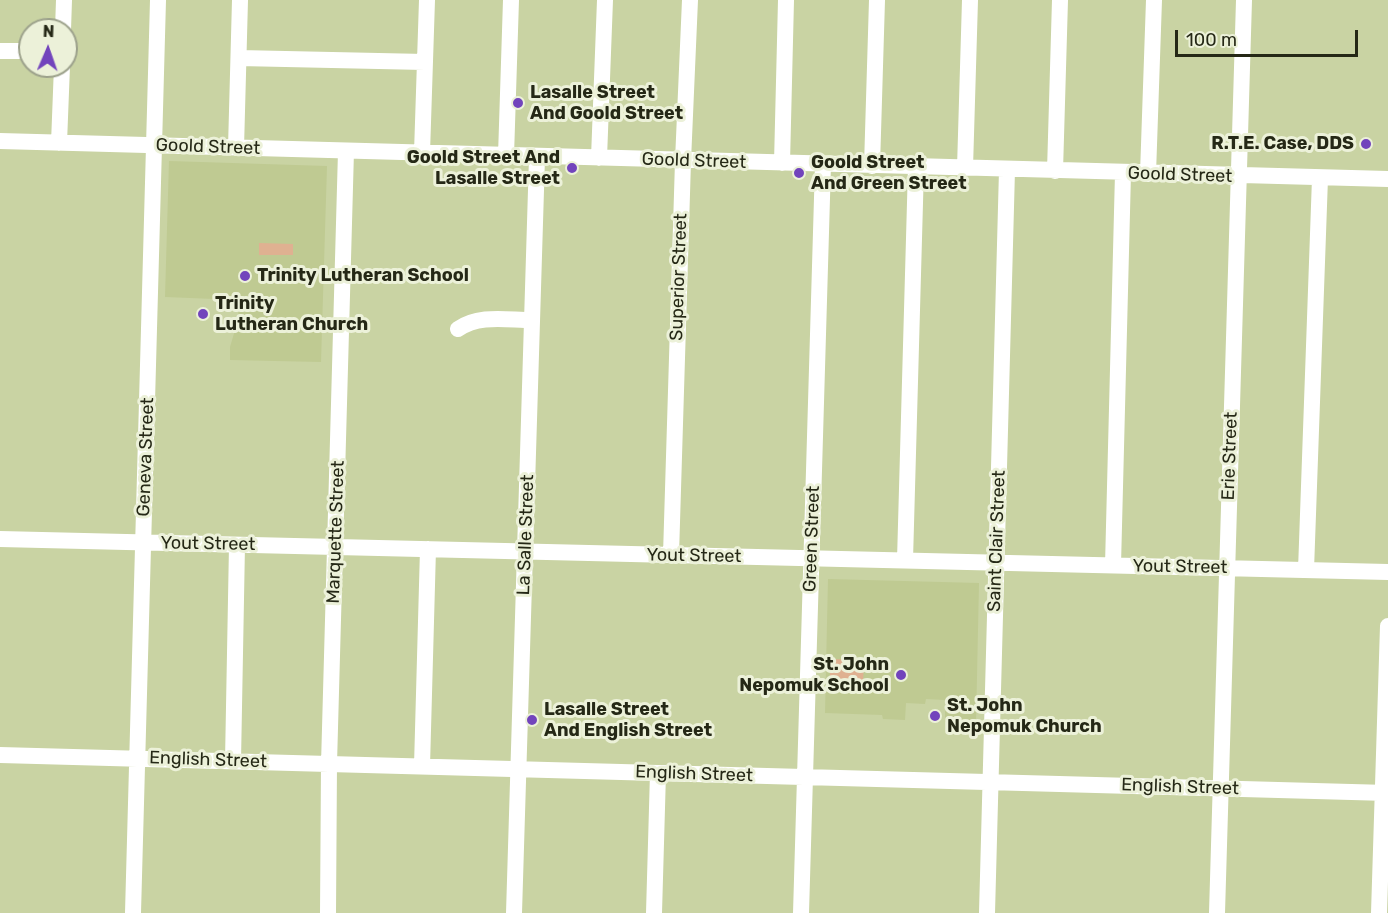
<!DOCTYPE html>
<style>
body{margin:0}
#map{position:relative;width:1388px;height:913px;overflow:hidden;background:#c9d3a3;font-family:Rubik,sans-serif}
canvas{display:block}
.north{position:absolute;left:18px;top:18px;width:60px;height:60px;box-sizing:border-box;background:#ecf1d9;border:2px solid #9ca18b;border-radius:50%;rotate:2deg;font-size:16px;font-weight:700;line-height:24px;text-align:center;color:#252816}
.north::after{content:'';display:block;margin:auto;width:21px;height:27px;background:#7244bc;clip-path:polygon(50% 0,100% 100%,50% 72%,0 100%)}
.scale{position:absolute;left:1175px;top:30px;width:183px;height:27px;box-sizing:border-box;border:3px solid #252816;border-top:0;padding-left:8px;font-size:18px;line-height:21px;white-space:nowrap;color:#252816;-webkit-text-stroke:4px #ecf1d9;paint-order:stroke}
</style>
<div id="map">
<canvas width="1388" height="913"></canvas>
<div class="north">N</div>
<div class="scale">100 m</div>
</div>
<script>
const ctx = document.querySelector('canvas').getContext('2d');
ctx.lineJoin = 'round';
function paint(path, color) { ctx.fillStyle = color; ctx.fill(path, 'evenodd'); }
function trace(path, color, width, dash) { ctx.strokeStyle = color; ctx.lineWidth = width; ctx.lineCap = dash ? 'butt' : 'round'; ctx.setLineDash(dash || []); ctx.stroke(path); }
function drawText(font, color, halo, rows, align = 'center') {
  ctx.font = font + ' Rubik,sans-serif'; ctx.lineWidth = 6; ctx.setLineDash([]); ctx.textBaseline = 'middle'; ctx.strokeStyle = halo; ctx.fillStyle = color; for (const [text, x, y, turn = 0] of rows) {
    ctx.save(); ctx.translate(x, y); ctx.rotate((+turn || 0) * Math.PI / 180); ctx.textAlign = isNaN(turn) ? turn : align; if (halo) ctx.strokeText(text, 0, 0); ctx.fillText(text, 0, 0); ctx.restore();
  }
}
const built = new Path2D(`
 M169 161 327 166 321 362 230 360V347L238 320 239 300 165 297Z
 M828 579 979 583 976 723 945 722V700L926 699 925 704 906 703 905 720 883 719 882 715 825 713Z`);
const green = new Path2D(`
 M259 243 293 244V255H259Z
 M830 659 864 660 863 683 830 682Z`);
const minor = new Path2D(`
 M63 30 64 0
 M0 51H30
 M239 58 425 62
 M0 141 1388 179
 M59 143 62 66
 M236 148 240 0
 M422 153 427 0
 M506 156 511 0
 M599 158 605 0
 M782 163 786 0
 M872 166 877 0
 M965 168 970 0
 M1055 171 1060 0
 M1148 174 1154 0
 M458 329C479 314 507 320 532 320
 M0 539 1388 572
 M671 555 683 161 690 0
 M905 560 916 167
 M1113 565 1123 173
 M1306 570 1320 178
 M0 755 1388 793
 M233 761 237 545
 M422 766 428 549
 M133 913 158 0
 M328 913 329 764 346 151
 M514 913 537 157
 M654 913 658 773
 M801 913 823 164
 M987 913 1007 170
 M1217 913 1244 0
 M1379 913 1388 626`);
const markers = [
 [518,103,6,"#7244bc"],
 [1366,144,6,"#7244bc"],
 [572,168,6,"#7244bc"],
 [799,173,6,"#7244bc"],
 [245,276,6,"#7244bc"],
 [203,314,6,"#7244bc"],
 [901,675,6,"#7244bc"],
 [935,716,6,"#7244bc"],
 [532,720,6,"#7244bc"]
];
const poiNames = [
 ["Lasalle Street",530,93],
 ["And Goold Street",530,114],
 ["R.T.E. Case, DDS",1354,144,"right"],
 ["Goold Street And",560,158,"right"],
 ["Lasalle Street",560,179,"right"],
 ["Goold Street",811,163],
 ["And Green Street",811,184],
 ["Trinity Lutheran School",257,276],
 ["Trinity",215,304],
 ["Lutheran Church",215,325],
 ["St. John",889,665,"right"],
 ["Nepomuk School",889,686,"right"],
 ["St. John",947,706],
 ["Nepomuk Church",947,727],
 ["Lasalle Street",544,710],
 ["And English Street",544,731]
];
const streetNames = [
 ["Goold Street",208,147,2],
 ["Goold Street",694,161,2],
 ["Goold Street",1180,175,2],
 ["Superior Street",679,277,-88],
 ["Erie Street",1230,456,-88],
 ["Geneva Street",146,457,-88],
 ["Marquette Street",336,532,-88],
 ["La Salle Street",526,535,-88],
 ["Green Street",812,539,-88],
 ["Saint Clair Street",997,541,-88],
 ["Yout Street",208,544,1],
 ["Yout Street",694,556,1],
 ["Yout Street",1180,567,1],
 ["English Street",208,760,2],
 ["English Street",694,774,2],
 ["English Street",1180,787,2]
];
paint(built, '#bfca92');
paint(green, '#dfb191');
trace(minor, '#fff', 16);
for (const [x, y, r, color] of markers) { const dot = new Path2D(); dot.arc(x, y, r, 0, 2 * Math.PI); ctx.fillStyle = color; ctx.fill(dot); trace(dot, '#ecf1d9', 2); }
drawText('bold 18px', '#252816', '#ecf1d9', poiNames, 'left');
drawText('18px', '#252816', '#ecf1d9', streetNames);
</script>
